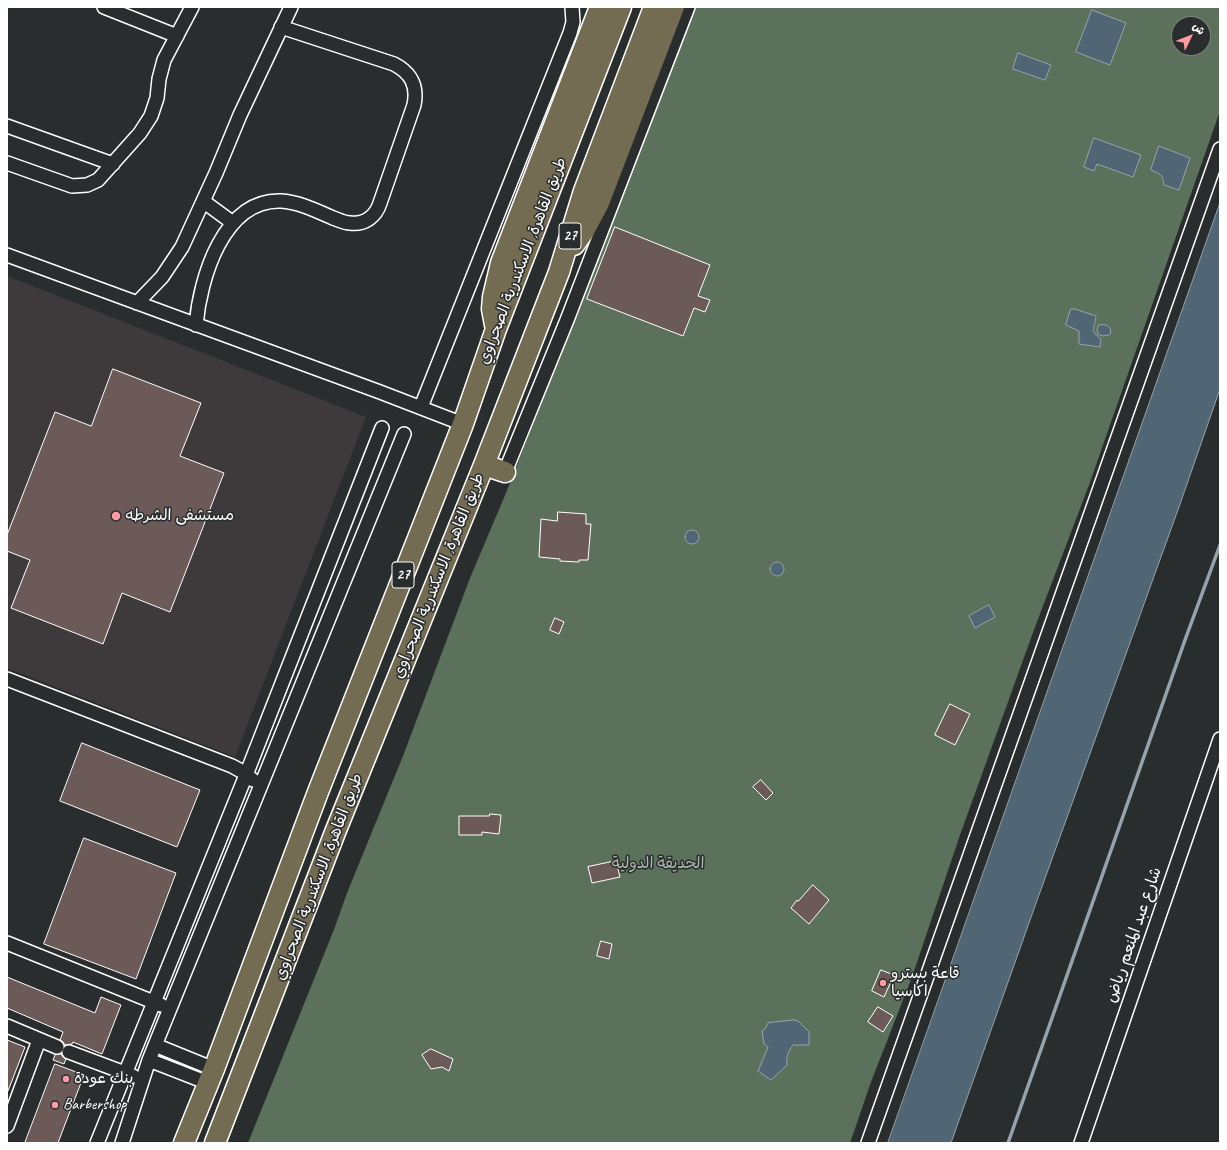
<!DOCTYPE html>
<meta charset="utf-8">
<style>
body{margin:0}
#map{position:relative;width:1227px;height:1150px;overflow:hidden;background:#2a2d2e;font-family:Caveat,"Playpen Sans Arabic",sans-serif}
canvas{display:block}
.frame{position:absolute;inset:0;border:8px solid #fff;pointer-events:none}
.north{position:absolute;left:1171px;top:16px;width:40px;height:40px;box-sizing:border-box;background:#2a2d2e;border:1px solid #7f8182;border-radius:50%;rotate:47deg;font-size:11px;font-weight:700;line-height:16px;text-align:center;color:#fff}
.north::after{content:'';display:block;margin:auto;width:14px;height:18px;background:#ff9aa2;clip-path:polygon(50% 0,100% 100%,50% 72%,0 100%)}
</style>
<div id="map">
<canvas width="1227" height="1150"></canvas>
<div class="frame"></div>
<div class="north">ش</div>
</div>
<script>
const ctx = document.querySelector('canvas').getContext('2d');
ctx.lineJoin = 'round';
function paint(path, color) { ctx.fillStyle = color; ctx.fill(path, 'evenodd'); }
function trace(path, color, width, dash) { ctx.strokeStyle = color; ctx.lineWidth = width; ctx.lineCap = dash ? 'butt' : 'round'; ctx.setLineDash(dash || []); ctx.stroke(path); }
function drawText(font, color, halo, rows, align = 'center') {
  ctx.font = font + ' Caveat,"Playpen Sans Arabic",sans-serif'; ctx.lineWidth = 3; ctx.setLineDash([]); ctx.textBaseline = 'middle'; ctx.strokeStyle = halo; ctx.fillStyle = color; for (const [text, x, y, turn = 0] of rows) {
    ctx.save(); ctx.translate(x, y); ctx.rotate((+turn || 0) * Math.PI / 180); ctx.textAlign = isNaN(turn) ? turn : align; if (halo) ctx.strokeText(text, 0, 0); ctx.fillText(text, 0, 0); ctx.restore();
  }
}
const built = new Path2D(`
 M7 276 366 417 235 757 7 668Z`);
const green = new Path2D(`
 M694 7H1220V111L1089 485 1035 627 960 835 912 977 871 1082 850 1143H248L335 927 347 893 403 756 470 578 506 493 618 208ZM1179 24H1203V48H1179Z`);
const water = new Path2D(`
 M1092 10 1126 23 1110 65 1076 52Z
 M1018 53 1051 65 1045 80 1013 69Z
 M1094 138 1141 155 1133 177 1097 164 1094 171 1084 167Z
 M1159 146 1190 158 1179 190 1164 185C1163 174 1160 174 1151 170Z
 M1220 203V389L1179 507 1035 906 951 1143H888Z
 M1071 309H1075L1096 316C1095 329 1088 329 1101 339L1100 347 1079 344V331L1066 325Z
 M1099 325C1103 324 1108 325 1110 328L1111 333 1109 335 1103 336 1098 334 1097 329Z
 M685 537a7 7 0 1 1 14 0a7 7 0 1 1-14 0Z
 M770 569a7 7 0 1 1 14 0a7 7 0 1 1-14 0Z
 M989 605 995 617 975 628 969 616Z
 M794 1020 798 1021 809 1032V1045H793C788 1051 786 1057 787 1065L771 1080 758 1071 768 1047 764 1044 762 1031 765 1029 768 1023Z`);
const stream = new Path2D(`
 M1008 1143 1185 640 1220 545`);
const building = new Path2D(`
 M615 227 710 265 698 296 710 300 705 312 694 308 683 336 587 299Z
 M113 369 201 403 180 456 224 473 170 612 122 593 103 644 11 608 30 560 7 551V535L55 412 91 426Z
 M558 512 586 514V524H591L588 560H579V562L560 561V559L539 557 541 519 557 521Z
 M555 618 564 622 559 634 550 630Z
 M950 704 970 714 955 745 935 735Z
 M82 743 200 790 177 847 60 801Z
 M761 780 773 793 766 800 753 787Z
 M490 814 501 815 499 834 482 832V835H459V816H489Z
 M84 838 176 873 136 979 44 944Z
 M616 861 620 877 592 883 588 867Z
 M813 885 829 900 809 924 791 908 797 900 798 901Z
 M601 941 612 944 609 959 597 956Z
 M881 970 894 975 884 997 872 991Z
 M7 977 95 1013 101 997 121 1005 102 1054 73 1042 72 1044 65 1045 63 1042 60 1040 63 1032 7 1008Z
 M878 1007 893 1016 883 1032 868 1022Z
 M7 1040 25 1047 8 1091H7Z
 M431 1049 453 1059 449 1071 442 1067 431 1069 422 1055Z
 M61 1054 63 1057 66 1059 64 1064 53 1060 55 1055Z
 M55 1064 84 1075 64 1127 58 1143H25Z`);
const minor = new Path2D(`
 M104 7 177 36
 M7 126 113 164
 M7 163 72 186 87 185 98 180 140 133 151 116 157 98 159 79 164 60 192 7
 M203 201 233 223
 M7 255 380 392 463 424
 M137 303 162 277 182 247 216 173 240 115 291 7
 M196 325C200 279 223 199 281 201 299 202 317 211 333 218 339 220 344 223 350 223 365 225 376 216 380 203L414 105C418 85 411 73 394 64L281 27
 M421 407 570 33 573 22 572 7
 M505 472 567 320 688 7
 M7 679 232 766 243 772 253 780
 M7 943 161 1005
 M7 1026 57 1047
 M155 1045 214 1069
 M69 1052 133 1076
 M149 1060 208 1083
 M7 1126 39 1040
 M97 1143 246 775 382 428
 M122 1143 149 1060 404 434
 M868 1143 1220 149
 M1081 1143 1220 739`);
const highway = new Path2D(`
 M574 245 584 231 599 203 674 7
 M495 325 492 309 493 297 501 263 600 7
 M484 465 505 472
 M184 1143 214 1069 318 792 463 424 496 329 621 7
 M215 1143 336 830 484 465 559 272 584 191 654 7`);
const markers = [
 [116,516,5,"#ff9aa2"],
 [883,983,4,"#ff9aa2"],
 [66,1079,4,"#ff9aa2"],
 [55,1105,4,"#ff9aa2"]
];
const shields = [
 [570,236,22],
 [403,575,22]
];
const shieldNames = [
 ["27",570,236],
 ["27",403,575]
];
const streetNames = [
 ["طريق القاهرة, الاسكندرية الصحراوي",523,261,-69],
 ["طريق القاهرة, الاسكندرية الصحراوي",439,576,-68],
 ["طريق القاهرة, الاسكندرية الصحراوي",319,877,-69],
 ["شارع عبد المنعم رياض",1134,935,-71]
];
const poiNames = [
 ["مستشفى الشرطه",125,516],
 ["قاعة بسترو",891,974],
 ["اكاسيا",891,992],
 ["بنك عودة",74,1079],
 ["Barbershop",63,1105]
];
const parkNames = [
 ["الحديقة الدولية",658,864]
];
paint(built, '#3e3a3b');
paint(green, '#5c715b');
paint(water, '#516675');
trace(water, '#97a3ac', 1);
trace(stream, '#97a3ac', 3.5);
paint(building, '#6c5a59');
trace(building, '#fff', 1);
trace(minor, '#fff', 16);
trace(highway, '#fff', 23);
trace(minor, '#2a2d2e', 13);
trace(highway, '#736b52', 20);
for (const [x, y, r, color] of markers) { const dot = new Path2D(); dot.arc(x, y, r, 0, 2 * Math.PI); ctx.fillStyle = color; ctx.fill(dot); trace(dot, '#2a2d2e', 1.5); }
for (const [x, y, w] of shields) { const box = new Path2D(); box.roundRect(x - w / 2, y - 13, w, 26, 3); ctx.fillStyle = '#2a2d2e'; ctx.fill(box); trace(box, '#fff', 1); }
drawText('bold 15px', '#fff', null, shieldNames);
drawText('16px', '#fff', '#2a2d2e', streetNames);
drawText('16px', '#fff', '#2a2d2e', poiNames, 'left');
drawText('16px', '#aeb8ad', '#2a2d2e', parkNames);
</script>
